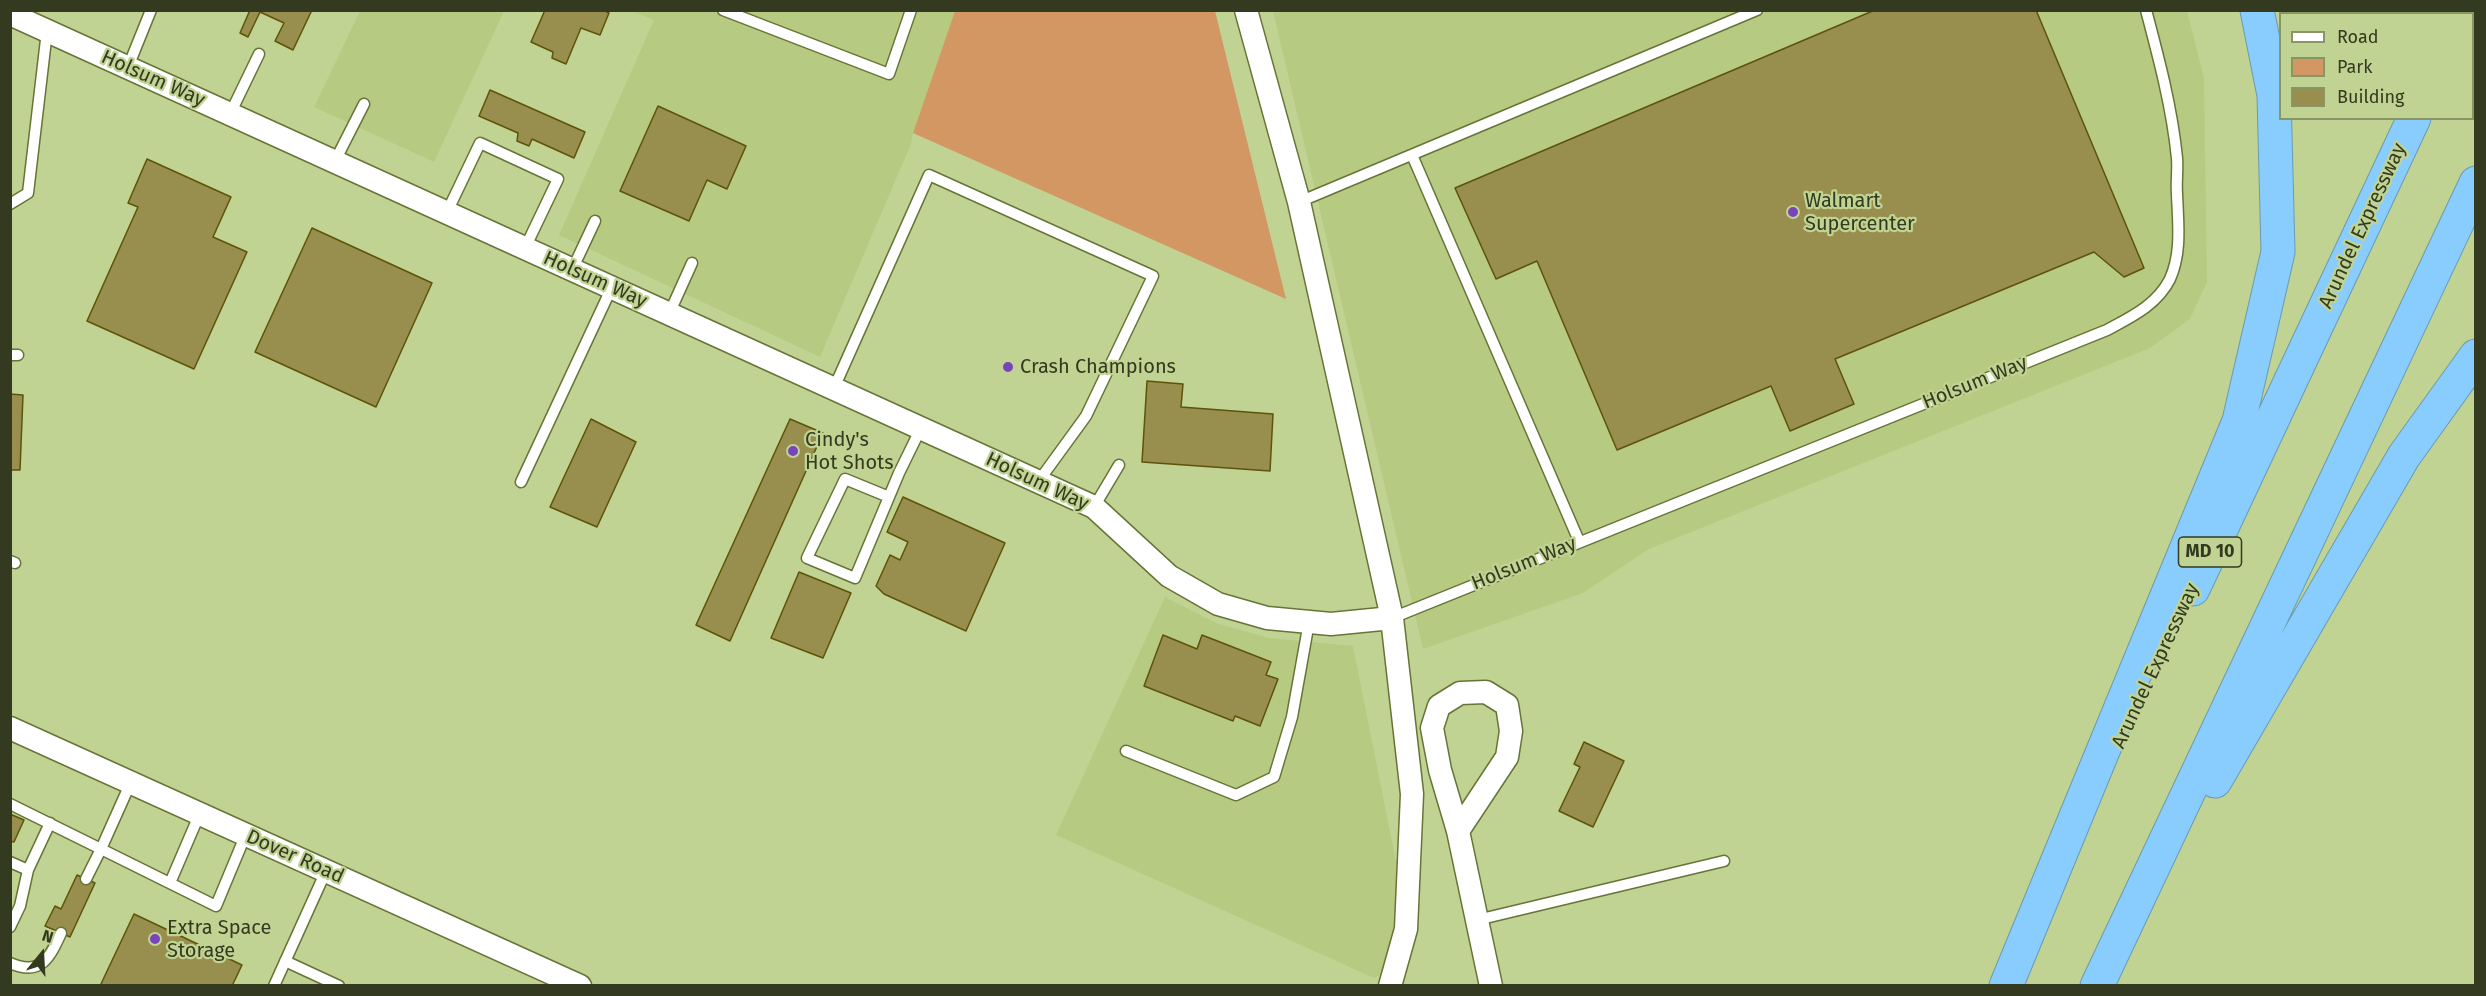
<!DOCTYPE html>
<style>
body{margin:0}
#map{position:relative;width:2486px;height:996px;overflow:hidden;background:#c1d392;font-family:"Fira Sans",sans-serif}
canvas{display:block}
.frame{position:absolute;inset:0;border:12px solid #333a1f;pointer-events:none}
.legend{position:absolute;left:2279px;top:12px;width:195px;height:108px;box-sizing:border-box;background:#c1d392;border:2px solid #889664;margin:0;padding:8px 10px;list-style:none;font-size:18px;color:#333a1f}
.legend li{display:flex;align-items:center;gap:12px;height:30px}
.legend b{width:30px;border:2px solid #889664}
.north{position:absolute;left:12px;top:924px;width:60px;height:60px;-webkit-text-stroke:4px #c1d392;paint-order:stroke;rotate:18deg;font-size:16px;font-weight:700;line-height:24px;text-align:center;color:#333a1f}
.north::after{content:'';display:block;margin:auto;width:21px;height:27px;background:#333a1f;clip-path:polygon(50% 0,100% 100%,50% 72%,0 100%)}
</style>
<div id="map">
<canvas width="2486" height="996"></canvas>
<div class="frame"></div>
<ul class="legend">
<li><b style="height:8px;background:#fff"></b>Road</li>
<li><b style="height:16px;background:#d39764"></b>Park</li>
<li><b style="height:16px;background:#988e4d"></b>Building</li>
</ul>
<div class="north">N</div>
</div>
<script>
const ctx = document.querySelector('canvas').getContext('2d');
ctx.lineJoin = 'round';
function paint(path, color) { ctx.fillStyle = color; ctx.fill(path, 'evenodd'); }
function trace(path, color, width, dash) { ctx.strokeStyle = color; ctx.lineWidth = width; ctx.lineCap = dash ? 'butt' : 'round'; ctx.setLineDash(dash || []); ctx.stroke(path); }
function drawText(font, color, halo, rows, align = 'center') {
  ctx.font = font + ' "Fira Sans",sans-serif'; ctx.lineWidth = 4.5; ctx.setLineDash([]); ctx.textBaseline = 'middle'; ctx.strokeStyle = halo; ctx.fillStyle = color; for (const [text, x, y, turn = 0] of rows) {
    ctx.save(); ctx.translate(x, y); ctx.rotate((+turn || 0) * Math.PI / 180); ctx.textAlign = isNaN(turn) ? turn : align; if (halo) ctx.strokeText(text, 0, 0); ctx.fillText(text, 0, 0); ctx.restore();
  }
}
const built = new Path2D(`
 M360 11H504L434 162 314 107Z
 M632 11H955L913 133 911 144 820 357 559 235 654 20Z
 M1273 11H2187L2204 78 2207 282 2190 319 2150 348 1649 549 1583 593 1423 649Z
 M1165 597 1216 623 1269 638 1353 646 1409 927 1400 965 1374 978 1056 835Z`);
const green = new Path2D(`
 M955 11H1215L1286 299 913 133Z`);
const building = new Path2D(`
 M250 10H312L293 50 275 41 284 23 260 12 248 37 240 33Z
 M545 10H603L609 13 600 35 581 28 566 64 552 58 553 52 531 42Z
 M1875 10H2036L2144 268 2124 277 2094 252 1835 359 1854 404 1790 431 1771 386 1617 450 1537 261 1496 279 1455 188Z
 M490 90 585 132 574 158 532 139 529 146 517 141 518 133 479 116Z
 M658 106 746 146 727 189 707 180 689 221 620 191Z
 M147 159 231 197 213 237 247 252 194 369 87 321 138 207 128 203Z
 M312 228 432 283 376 407 255 352Z
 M1147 381 1183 384 1181 407 1273 414 1270 471 1142 462Z
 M10 394 23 395 20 470H10Z
 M591 419 636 442 597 527 550 507Z
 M790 419 823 433 730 641 696 625Z
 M903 497 1005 543 966 631 884 594 876 586 890 555 900 560 908 542 887 532Z
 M799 572 851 593 823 658 771 638Z
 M1163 635 1197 649 1202 635 1271 662 1266 675 1278 679 1260 726 1235 716 1233 721 1144 686Z
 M1584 742 1624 761 1593 827 1559 811 1580 767 1574 764Z
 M10 814 24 820 14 842 10 841Z
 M77 875 95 883 70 937 45 926 55 906 61 909Z
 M134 914 242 965 232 986H100Z`);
const service = new Path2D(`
 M723 10 889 74 911 10
 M128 67 151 10
 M230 114 259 54
 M1412 155 1579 541
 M335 161 364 104
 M1299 202 1757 10
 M10 204 28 193 47 31
 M447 212 480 143 558 179 525 248
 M572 270 595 221
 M669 314 692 263
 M10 355H18
 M834 388 929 175 1153 276 1086 416 1038 482
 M521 482 612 287
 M889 497 845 479 807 558 855 578 899 473 921 428
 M1094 507 1119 465
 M10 561 15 563
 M1392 618 2107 330C2131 317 2157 305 2170 279 2182 252 2178 223 2177 194 2176 182 2178 170 2177 158 2172 108 2159 59 2146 10
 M1126 751 1236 795 1274 777 1292 717 1309 622
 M10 804 101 849 131 782
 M10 862 28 870 50 823
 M86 879 101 849 216 906 246 834
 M170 883 200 813
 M1477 920 1724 861
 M10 927 20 906 28 870
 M285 961 339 986
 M10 963C41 977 50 957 61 933
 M274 986 326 871`);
const minor = new Path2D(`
 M1246 10 1299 202 1392 618 1412 794 1406 929 1390 986
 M10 14 1094 507 1169 576 1218 604 1267 618 1331 624 1392 618
 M10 728 580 986
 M1458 831 1507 757 1511 731 1507 705 1486 692 1460 693 1439 706 1432 728 1440 770 1458 831 1491 986`);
const motorway = new Path2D(`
 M2464 14 2465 10
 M2193 589 2414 118
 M2215 781 2404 456 2476 356
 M2006 986 2239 421 2278 252 2274 95 2257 10
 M2097 986 2476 183`);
const markers = [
 [1793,212,6,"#7944bb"],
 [1008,367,6,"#7944bb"],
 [793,451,6,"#7944bb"],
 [155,939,6,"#7944bb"]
];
const shields = [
 [2210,552,63]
];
const shieldNames = [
 ["MD 10",2210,552]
];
const streetNames = [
 ["Holsum Way",153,79,24],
 ["Arundel Expressway",2363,226,-65],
 ["Holsum Way",595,280,24],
 ["Holsum Way",1975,383,-22],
 ["Holsum Way",1037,482,25],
 ["Holsum Way",1524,564,-22],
 ["Arundel Expressway",2156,666,-65],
 ["Dover Road",295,857,24]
];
const poiNames = [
 ["Walmart",1805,201],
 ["Supercenter",1805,224],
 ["Crash Champions",1020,367],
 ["Cindy's",805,440],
 ["Hot Shots",805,463],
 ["Extra Space",167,928],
 ["Storage",167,951]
];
paint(built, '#b7ca82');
paint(green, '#d39764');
paint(building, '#988e4d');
trace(building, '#5d5309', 1.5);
trace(service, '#667437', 13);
trace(minor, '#667437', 25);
trace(motorway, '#6b9ab0', 35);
trace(service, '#fff', 10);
trace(minor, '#fff', 22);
trace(motorway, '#89cdfe', 33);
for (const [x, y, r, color] of markers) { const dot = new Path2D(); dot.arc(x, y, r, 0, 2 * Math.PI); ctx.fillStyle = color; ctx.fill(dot); trace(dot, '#c1d392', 2); }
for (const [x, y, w] of shields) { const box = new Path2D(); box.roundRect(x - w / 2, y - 15, w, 30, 4.5); ctx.fillStyle = '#c1d392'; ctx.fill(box); trace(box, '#333a1f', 1.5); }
drawText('bold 18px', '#333a1f', null, shieldNames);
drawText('20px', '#333a1f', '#c1d392', streetNames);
drawText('20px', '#333a1f', '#c1d392', poiNames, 'left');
</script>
